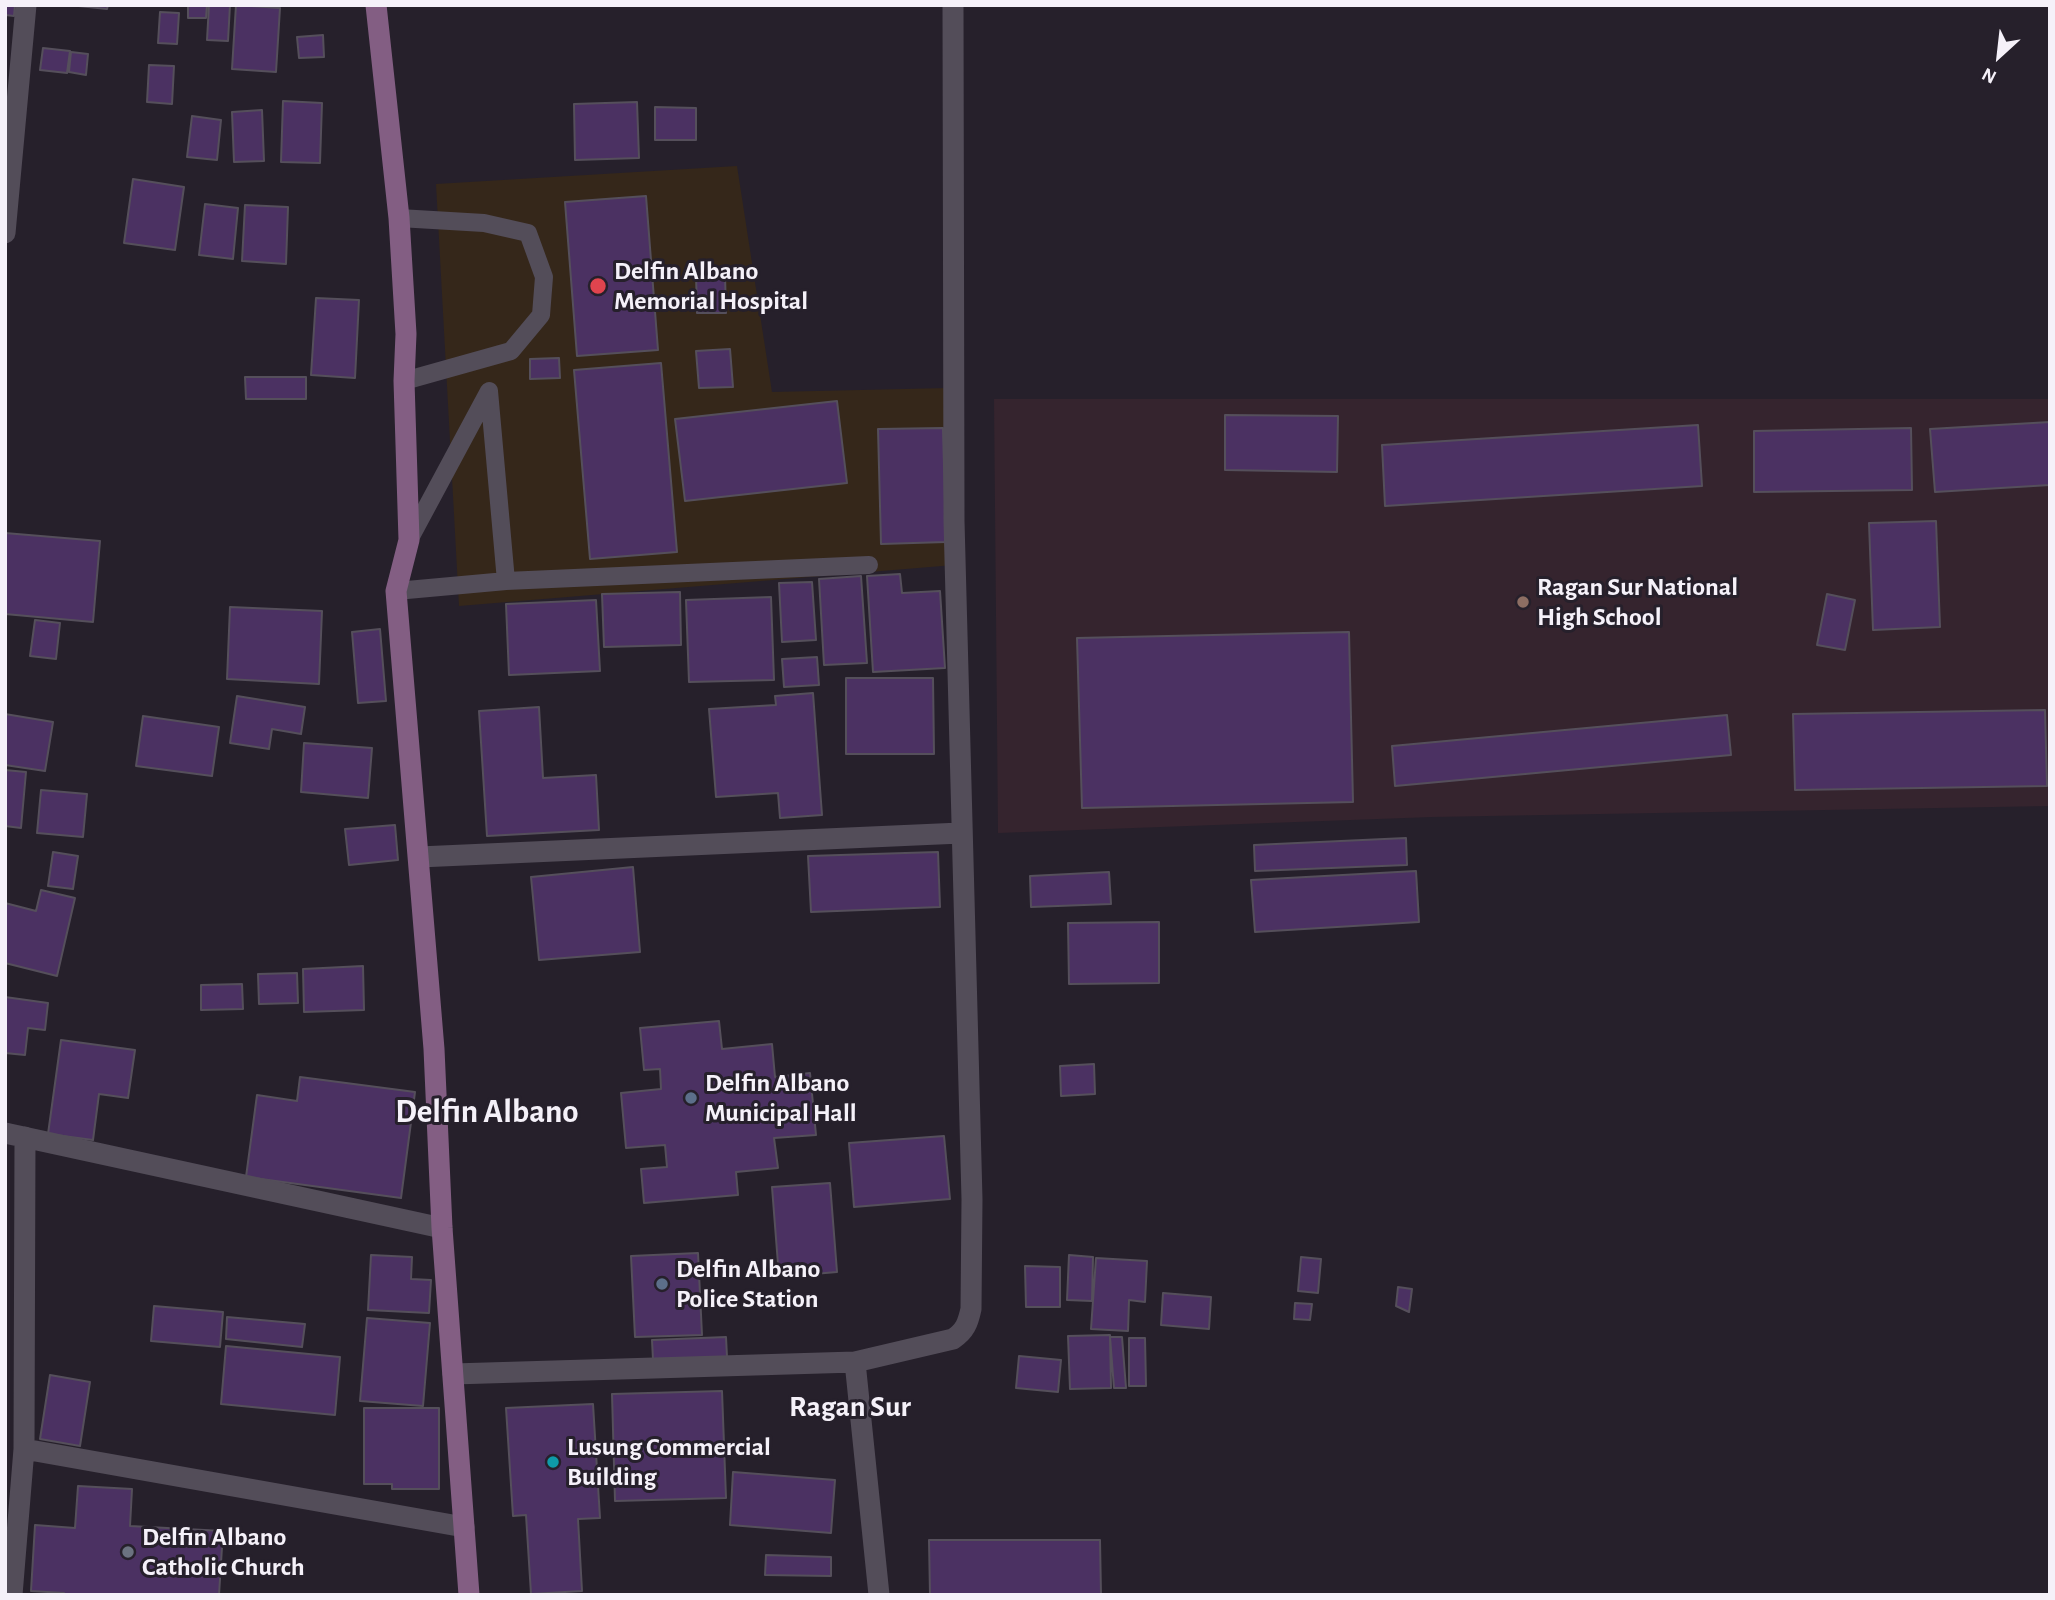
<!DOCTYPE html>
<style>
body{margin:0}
#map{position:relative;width:2055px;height:1600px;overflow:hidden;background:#26202b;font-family:"Alegreya Sans",sans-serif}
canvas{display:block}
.frame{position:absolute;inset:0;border:7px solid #f5f1f9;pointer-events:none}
.north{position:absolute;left:1964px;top:21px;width:70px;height:70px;-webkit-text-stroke:5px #26202b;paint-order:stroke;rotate:207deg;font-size:19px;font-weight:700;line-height:28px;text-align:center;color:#f5f1f9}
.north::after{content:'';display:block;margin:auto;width:24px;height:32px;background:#f5f1f9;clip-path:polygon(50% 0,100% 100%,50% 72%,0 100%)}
</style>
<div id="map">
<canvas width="2055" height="1600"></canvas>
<div class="frame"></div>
<div class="north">N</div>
</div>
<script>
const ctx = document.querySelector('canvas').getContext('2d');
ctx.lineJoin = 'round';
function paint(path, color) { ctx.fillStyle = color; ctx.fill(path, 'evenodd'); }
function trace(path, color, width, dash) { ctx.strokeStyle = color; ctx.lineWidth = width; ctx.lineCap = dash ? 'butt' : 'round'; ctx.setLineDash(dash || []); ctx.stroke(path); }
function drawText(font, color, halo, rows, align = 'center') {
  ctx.font = font + ' "Alegreya Sans",sans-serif'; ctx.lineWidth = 6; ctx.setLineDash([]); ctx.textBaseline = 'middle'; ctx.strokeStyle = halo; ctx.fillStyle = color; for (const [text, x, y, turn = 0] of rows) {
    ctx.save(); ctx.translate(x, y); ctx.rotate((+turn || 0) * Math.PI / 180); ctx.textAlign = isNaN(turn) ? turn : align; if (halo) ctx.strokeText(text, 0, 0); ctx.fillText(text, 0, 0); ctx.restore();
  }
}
const education = new Path2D(`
 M994 399H2050V806L1432 817 998 833Z`);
const medical = new Path2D(`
 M737 166 772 392 949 388 954 565 459 606 436 184Z`);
const building = new Path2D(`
 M5 5H15L14 16 5 15Z
 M69 5H108L107 9Z
 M188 5H207L206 18H188Z
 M209 5H230L228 41 207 40Z
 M236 5 280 8 276 72 232 69Z
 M160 12 179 13 177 44 158 43Z
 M323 35 324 57 299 58 297 37Z
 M43 48 70 51 67 73 40 70Z
 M71 52 88 54 86 75 69 72Z
 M149 65 174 66 172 104 147 102Z
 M283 101 322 103 320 163 281 162Z
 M637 102 639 158 575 160 574 104Z
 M655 107 696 108V140H655Z
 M262 110 264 161 234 162 232 112Z
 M192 116 221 120 217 160 187 157Z
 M133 179 184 187 175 250 124 243Z
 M646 196 658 350 577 356 565 202Z
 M205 204 238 208 233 259 199 255Z
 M245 205 288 207 286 264 242 261Z
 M696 274H725L726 313H697Z
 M316 298 359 300 355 378 311 375Z
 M730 349 733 387 699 388 696 351Z
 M559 358 560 378 530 379V359Z
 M661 363 677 552 590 559 574 370Z
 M245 377H306V399H246Z
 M837 401 847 483 685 501 675 419Z
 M1225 415 1338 416 1337 472 1225 470Z
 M2050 422V485L1935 492 1930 429Z
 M1698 425 1702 486 1385 506 1382 445Z
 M943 428 946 542 881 544 878 429Z
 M1911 428 1912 490 1754 492V431Z
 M1936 521 1940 627 1873 630 1869 523Z
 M5 533 100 541 93 622 5 614Z
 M900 574 902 593 940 591 945 668 873 672 867 576Z
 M861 576 867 663 824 665 819 579Z
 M812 582 816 640 782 642 779 583Z
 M680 592 681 645 604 647 602 594Z
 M1827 594 1855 600 1845 650 1817 645Z
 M771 597 774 680 689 682 686 600Z
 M596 600 600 671 509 675 506 604Z
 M230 607 322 611 319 684 227 679Z
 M35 620 60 623 56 659 30 656Z
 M380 629 386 701 358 703 352 632Z
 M1349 632 1353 802 1082 808 1077 638Z
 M817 657 819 685 784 687 782 659Z
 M846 678H933L934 754H846Z
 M813 693 822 815 780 818 778 793 716 797 709 709 776 705 775 696Z
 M237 696 305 707 301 734 272 729 269 749 230 743Z
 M539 707 543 778 596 775 599 830 487 836 479 711Z
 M2045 710 2047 786 1795 790 1793 714Z
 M5 714 53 722 45 771 5 765Z
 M1727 715 1731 755 1395 786 1392 746Z
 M143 716 219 727 212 776 136 766Z
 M304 743 372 748 368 798 301 792Z
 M5 770 26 772 21 828 5 826Z
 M41 790 87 794 83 837 37 833Z
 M395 825 398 860 349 865 345 829Z
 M1406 838 1407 865 1255 871 1254 845Z
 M53 852 78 856 73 889 48 886Z
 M938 852 940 907 811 912 808 856Z
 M633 867 640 952 539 960 531 877Z
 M1416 871 1419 922 1255 932 1251 880Z
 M1109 872 1111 904 1031 907 1030 876Z
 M41 890 75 898 57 976 5 963V903L36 911Z
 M1159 922V983L1069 984 1068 923Z
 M363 966 364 1010 304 1012 303 969Z
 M297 973 298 1003 259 1004 258 974Z
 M242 984 243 1009 201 1010V985Z
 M5 997 48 1003 45 1030 28 1028 25 1055 5 1053Z
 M719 1021 722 1049 772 1044 775 1077 810 1073 816 1135 774 1138 778 1168 736 1172 738 1195 644 1203 641 1169 667 1167 665 1145 626 1148 621 1093 661 1089 660 1069 644 1070 640 1028Z
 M61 1040 135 1050 128 1098 99 1094 93 1140 48 1134Z
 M1094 1064 1095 1094 1061 1096 1060 1066Z
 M300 1077 415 1092 401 1198 246 1177 257 1095 297 1101Z
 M944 1136 950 1199 854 1207 849 1143Z
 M830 1183 837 1272 779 1277 772 1187Z
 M698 1253 702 1335 635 1337 631 1256Z
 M371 1255 412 1257 411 1279 431 1280 429 1313 368 1310Z
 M1069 1255 1093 1257 1092 1301 1067 1300Z
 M1301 1257 1321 1259 1318 1293 1298 1291Z
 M1096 1258 1147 1261 1145 1302 1129 1300 1128 1331 1091 1329Z
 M1025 1266 1060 1267V1307H1026Z
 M1398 1287 1412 1289 1409 1312 1396 1306Z
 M1163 1293 1211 1297 1209 1329 1161 1325Z
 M1295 1303 1312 1304 1310 1320 1294 1319Z
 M154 1306 223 1312 220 1347 151 1341Z
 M227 1317 305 1324 302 1347 226 1339Z
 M367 1318 430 1323 423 1406 360 1401Z
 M1110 1335 1111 1388 1070 1389 1068 1336Z
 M726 1337 727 1357 653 1360 652 1340Z
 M1110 1337H1122L1126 1388H1114Z
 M1129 1338H1145L1146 1386H1129Z
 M226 1346 340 1357 335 1415 221 1404Z
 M1019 1356 1061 1360 1058 1392 1016 1388Z
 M50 1375 90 1382 80 1446 40 1439Z
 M722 1391 726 1498 615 1501 612 1394Z
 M593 1404 600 1518 578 1519 582 1591 531 1594 526 1515 513 1516 506 1408Z
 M364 1408H439V1489H392V1484H364Z
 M733 1472 835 1480 831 1533 730 1525Z
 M78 1486 132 1489 130 1526 223 1531 219 1595H64V1593L31 1591 35 1525 75 1528Z
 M929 1540H1100L1101 1595H930Z
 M766 1555 831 1557V1576L765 1575Z`);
const lane = new Path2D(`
 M399 218 484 223 528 233 544 277 541 315 511 351 404 381
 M409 540 489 391 506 581
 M396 591 506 581 869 565`);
const street = new Path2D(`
 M5 233 26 5
 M419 857 961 833
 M5 1133 442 1228
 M855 1362 879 1595
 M453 1374 855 1362 953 1339C965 1331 968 1323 971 1309L972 1199 954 521 953 5
 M24 1449 464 1527
 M12 1595 24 1449 25 1137`);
const secondary = new Path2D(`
 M376 5 399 218 406 334 404 381 409 540 396 591 434 1049 442 1228 469 1595`);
const markers = [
 [598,286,9,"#e0444e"],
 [1523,602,7,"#8d6e63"],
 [691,1098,7,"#5c6f8a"],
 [662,1284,7,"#5c6f8a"],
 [553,1462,7,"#0f9aa8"],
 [128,1552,7,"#6b7280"]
];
const poiNames = [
 ["Delfin Albano",614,271],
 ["Memorial Hospital",614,301],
 ["Ragan Sur National",1537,587],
 ["High School",1537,617],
 ["Delfin Albano",705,1083],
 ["Municipal Hall",705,1113],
 ["Delfin Albano",676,1269],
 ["Police Station",676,1299],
 ["Lusung Commercial",567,1447],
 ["Building",567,1477],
 ["Delfin Albano",142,1537],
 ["Catholic Church",142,1567]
];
const quarterNames = [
 ["Ragan Sur",850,1407]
];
const districtNames = [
 ["Delfin Albano",487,1112]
];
paint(education, '#35242e');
paint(medical, '#35271a');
paint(building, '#4b3162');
trace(building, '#554f5b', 2);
trace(lane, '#534d59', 18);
trace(street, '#534d59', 21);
trace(secondary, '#835e83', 21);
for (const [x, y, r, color] of markers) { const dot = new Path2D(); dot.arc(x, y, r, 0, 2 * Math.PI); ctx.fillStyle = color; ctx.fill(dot); trace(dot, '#26202b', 2.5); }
drawText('bold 26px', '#f5f1f9', '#26202b', poiNames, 'left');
drawText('bold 30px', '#f5f1f9', '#26202b', quarterNames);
drawText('bold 33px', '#f5f1f9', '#26202b', districtNames);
</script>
